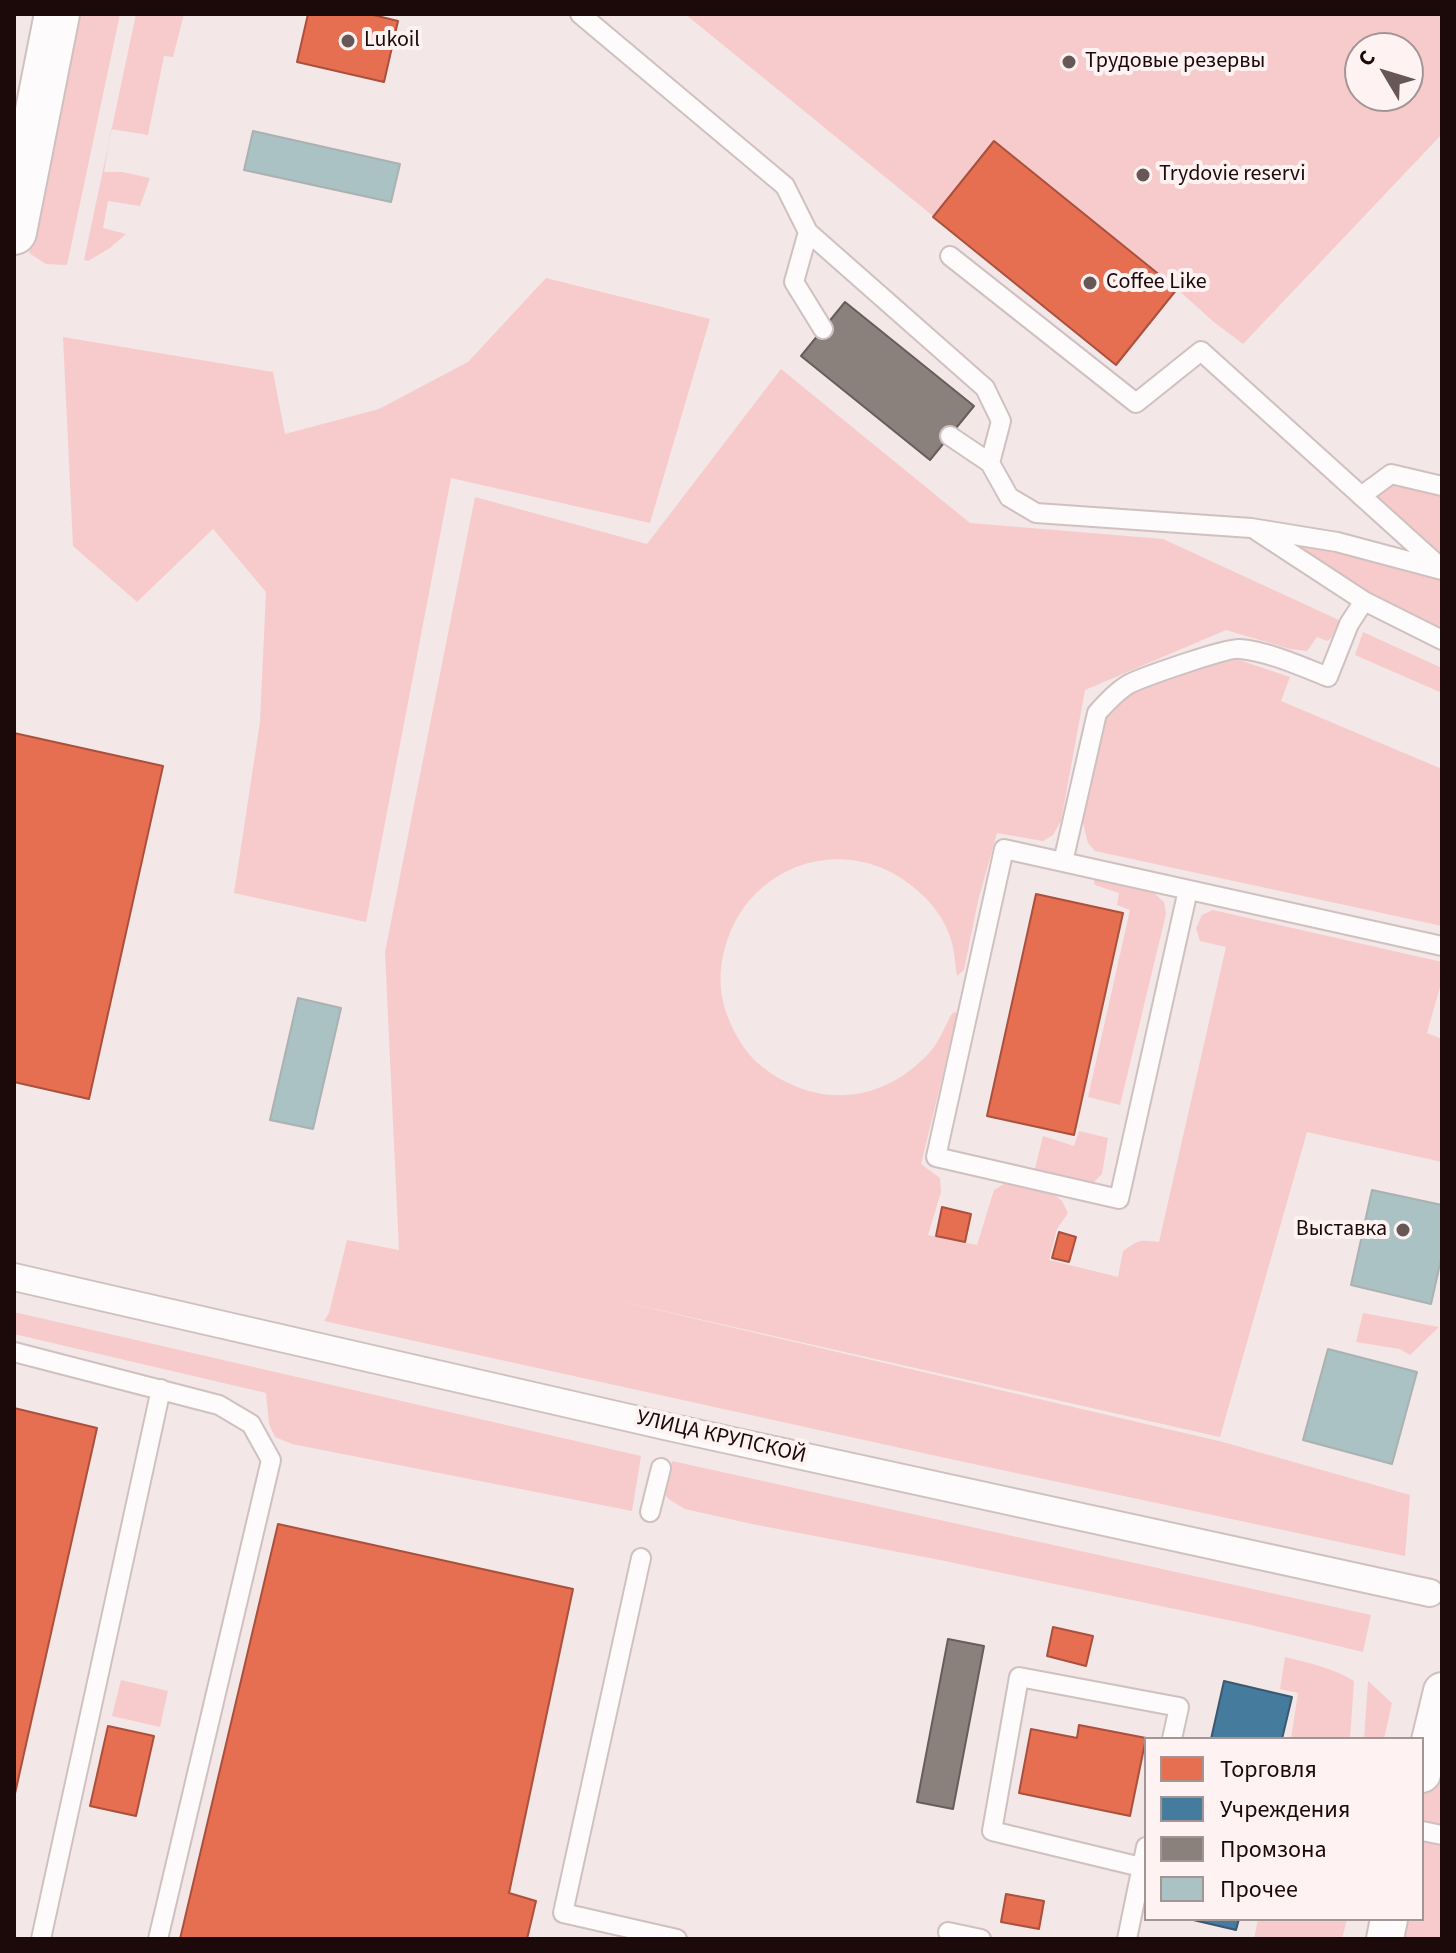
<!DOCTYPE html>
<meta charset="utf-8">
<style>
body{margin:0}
#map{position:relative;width:1456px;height:1953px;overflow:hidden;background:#f3e7e7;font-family:"Source Sans 3",sans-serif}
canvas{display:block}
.frame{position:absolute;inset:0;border:16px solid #1c090a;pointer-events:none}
.legend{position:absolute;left:1144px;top:1737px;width:280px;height:184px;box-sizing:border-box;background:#fef2f2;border:2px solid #a49595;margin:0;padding:10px 14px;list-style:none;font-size:24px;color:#1c090a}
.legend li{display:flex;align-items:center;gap:16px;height:40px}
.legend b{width:40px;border:2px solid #a49595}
.north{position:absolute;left:1344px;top:32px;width:80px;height:80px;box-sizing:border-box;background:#fef2f2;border:2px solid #a49595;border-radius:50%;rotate:308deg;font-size:22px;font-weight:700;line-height:32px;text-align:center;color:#1c090a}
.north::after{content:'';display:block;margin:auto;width:28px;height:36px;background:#675757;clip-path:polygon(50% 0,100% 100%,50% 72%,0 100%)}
</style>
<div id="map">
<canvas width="1456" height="1953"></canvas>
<div class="frame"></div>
<ul class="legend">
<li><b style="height:22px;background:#e76f51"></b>Торговля</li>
<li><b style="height:22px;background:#457b9d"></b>Учреждения</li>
<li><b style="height:22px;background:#8a817c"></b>Промзона</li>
<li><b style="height:22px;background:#aac2c3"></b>Прочее</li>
</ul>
<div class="north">С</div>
</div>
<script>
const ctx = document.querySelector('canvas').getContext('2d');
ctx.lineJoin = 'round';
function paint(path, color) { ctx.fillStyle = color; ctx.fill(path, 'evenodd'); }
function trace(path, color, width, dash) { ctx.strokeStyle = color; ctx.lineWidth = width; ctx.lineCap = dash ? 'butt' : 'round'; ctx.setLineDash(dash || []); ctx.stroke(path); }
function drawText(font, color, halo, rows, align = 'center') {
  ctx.font = font + ' "Source Sans 3",sans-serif'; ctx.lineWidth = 8; ctx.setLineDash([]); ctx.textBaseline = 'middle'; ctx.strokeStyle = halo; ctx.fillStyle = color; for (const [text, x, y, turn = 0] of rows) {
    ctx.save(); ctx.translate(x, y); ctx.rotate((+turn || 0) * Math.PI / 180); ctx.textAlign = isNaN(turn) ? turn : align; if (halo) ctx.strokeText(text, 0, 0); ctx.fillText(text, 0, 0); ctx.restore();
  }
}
const green = new Path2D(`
 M79 14H120L67 265 46 264 29 253Z
 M136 14H184L173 57 164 56 148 135 111 129 104 172H122L150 178 140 206 108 201 103 228 126 234 110 248 88 261 84 260Z
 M685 14H1442V134L1243 344 1215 323 1177 289 1116 365ZM1360 48H1408V96H1360Z
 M546 278 710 319 650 523 451 478 366 922 234 893 260 722 266 592 213 529 137 602 73 546 63 337 273 372 285 434 379 409 468 362Z
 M781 369 970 523 1163 539 1341 621 1331 638 1327 641 1317 637 1307 651 1290 649 1226 630 1085 690 1061 821 1053 835 1043 841 997 833 978 901 964 970 957 976C955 965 955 952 951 940 946 921 932 903 918 891 853 832 754 859 727 941 719 964 718 989 726 1012 735 1038 749 1059 772 1074 826 1109 886 1100 930 1052 939 1042 945 1027 951 1015L954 1012 958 1013 921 1164 940 1178 941 1192 928 1235 977 1245 994 1190 1004 1184 1018 1183 1050 1191 1062 1201 1068 1213 1057 1229 1049 1260 1118 1277 1123 1251C1141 1239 1138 1240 1159 1242L1226 947 1200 941 1196 928 1202 915 1213 910 1442 962V980L1427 1033 1442 1039V1162L1307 1132 1220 1437 606 1298 1223 1442 1410 1495 1405 1556 955 1460 324 1321 329 1313 347 1240 399 1250 385 952 475 497 647 544Z
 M1384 478 1442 490V640L1251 528 1441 569 1365 500Z
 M1363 632 1442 668V693L1355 655Z
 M1227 656 1290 677 1281 701 1442 769V926L1095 851 1088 843 1083 823 1103 722 1117 701 1135 691Z
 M1093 879 1154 893 1164 902 1166 914 1120 1105 1088 1097 1130 910 1117 905 1119 893 1095 885Z
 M1079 1131 1108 1138 1102 1174 1092 1184 1034 1173 1043 1136 1074 1146Z
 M14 1312 641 1456 632 1511 292 1444 275 1437 269 1424 266 1393 14 1334Z
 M1363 1313 1439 1327 1410 1355 1400 1349 1356 1342Z
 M672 1461 1371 1615 1363 1652 1247 1624 935 1559 752 1524 685 1509 670 1500 665 1495Z
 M1285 1657C1309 1663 1333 1668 1354 1681L1350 1739H1291L1298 1693 1280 1689Z
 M121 1680 168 1691 160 1727 112 1716Z
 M1368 1681 1392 1703 1384 1739H1364Z
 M1442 1690V1939H1385L1389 1919H1422V1774Z
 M1258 1919H1347L1342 1939H1254Z`);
const shops = new Path2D(`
 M308 14H369L398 21 384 82 297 62Z
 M994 141 1177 289 1116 365 933 217Z
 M14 733 163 766 89 1099 14 1082Z
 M1036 894 1123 913 1074 1135 987 1116Z
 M942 1207 971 1214 965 1242 936 1236Z
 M1059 1232 1076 1237 1069 1262 1052 1258Z
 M14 1408 97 1428 14 1798Z
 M278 1524 573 1589 509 1893 536 1901 527 1939H180Z
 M1053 1627 1093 1636 1086 1666 1047 1656Z
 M1079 1725 1146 1738 1130 1816 1019 1793 1031 1729 1077 1738Z
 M108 1726 154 1736 136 1816 90 1806Z
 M1006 1894 1044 1901 1039 1929 1001 1922Z`);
const public = new Path2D(`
 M1224 1681 1292 1697 1282 1739H1211Z
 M1189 1919H1239L1236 1930Z`);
const industry = new Path2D(`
 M845 302 974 406 930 460 801 356Z
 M948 1639 984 1646 953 1809 917 1802Z`);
const building = new Path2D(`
 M253 131 400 164 391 202 244 170Z
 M298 998 341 1008 313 1129 270 1120Z
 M1372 1190 1442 1205V1255L1431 1304 1351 1285Z
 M1328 1349 1417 1372 1392 1464 1303 1440Z`);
const service = new Path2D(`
 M580 14 785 186 808 232 985 388 1001 421 990 463 1009 497 1036 513 1251 528 1337 542 1442 570
 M808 232 794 282 823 329
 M950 256 1136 403 1201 351 1440 567
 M950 436 990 463
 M1361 496 1391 474 1442 486
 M1257 531 1364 601 1442 640
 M1364 601 1349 624 1328 677C1303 667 1267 651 1240 649 1228 647 1143 677 1129 684 1117 691 1107 702 1097 713L1063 862 1442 946
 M1063 862 1004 849 936 1157 1119 1199 1188 890
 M14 1352 219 1405 251 1424 271 1460 158 1939
 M650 1512 661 1468
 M641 1558 563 1913 677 1939
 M1422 1831 1442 1835
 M1141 1867 992 1831 1019 1677 1179 1707 1172 1739
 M948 1932 981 1939
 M41 1939 161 1389
 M1127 1939 1146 1847`);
const pedestrian = new Path2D(`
 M14 1277 669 1427 1430 1593`);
const minor = new Path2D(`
 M1422 1774 1442 1691
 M1385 1939 1389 1919`);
const secondary = new Path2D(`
 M14 232 57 14`);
const markers = [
 [348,41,8,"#675757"],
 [1069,62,8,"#675757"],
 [1143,175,8,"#675757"],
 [1090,283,8,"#675757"],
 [1403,1230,8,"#675757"]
];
const poiNames = [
 ["Lukoil",364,41],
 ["Трудовые резервы",1085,62],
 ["Trydovie reservi",1159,175],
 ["Coffee Like",1106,283],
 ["Выставка",1387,1230,"right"]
];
const streetNames = [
 ["УЛИЦА КРУПСКОЙ",721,1438,13]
];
paint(green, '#f7cbcb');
paint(shops, '#e76f51');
trace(shops, '#aa503c', 2);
paint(public, '#457b9d');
trace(public, '#395971', 2);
paint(industry, '#8a817c');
trace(industry, '#695d5a', 2);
paint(building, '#aac2c3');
trace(building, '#aab1b2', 2);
trace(service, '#d0c0c0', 22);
trace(pedestrian, '#d0c0c0', 30);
trace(minor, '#d0c0c0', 40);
trace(secondary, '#d0c0c0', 48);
trace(service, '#fdfbfb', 18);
trace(pedestrian, '#fdfbfb', 26);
trace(minor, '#fdfbfb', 36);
trace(secondary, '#fdfbfb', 44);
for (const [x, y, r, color] of markers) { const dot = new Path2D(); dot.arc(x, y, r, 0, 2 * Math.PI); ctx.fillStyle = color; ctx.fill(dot); trace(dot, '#fef2f2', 3); }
drawText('22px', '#1c090a', '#fef2f2', poiNames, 'left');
drawText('22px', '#1c090a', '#fef2f2', streetNames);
</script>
